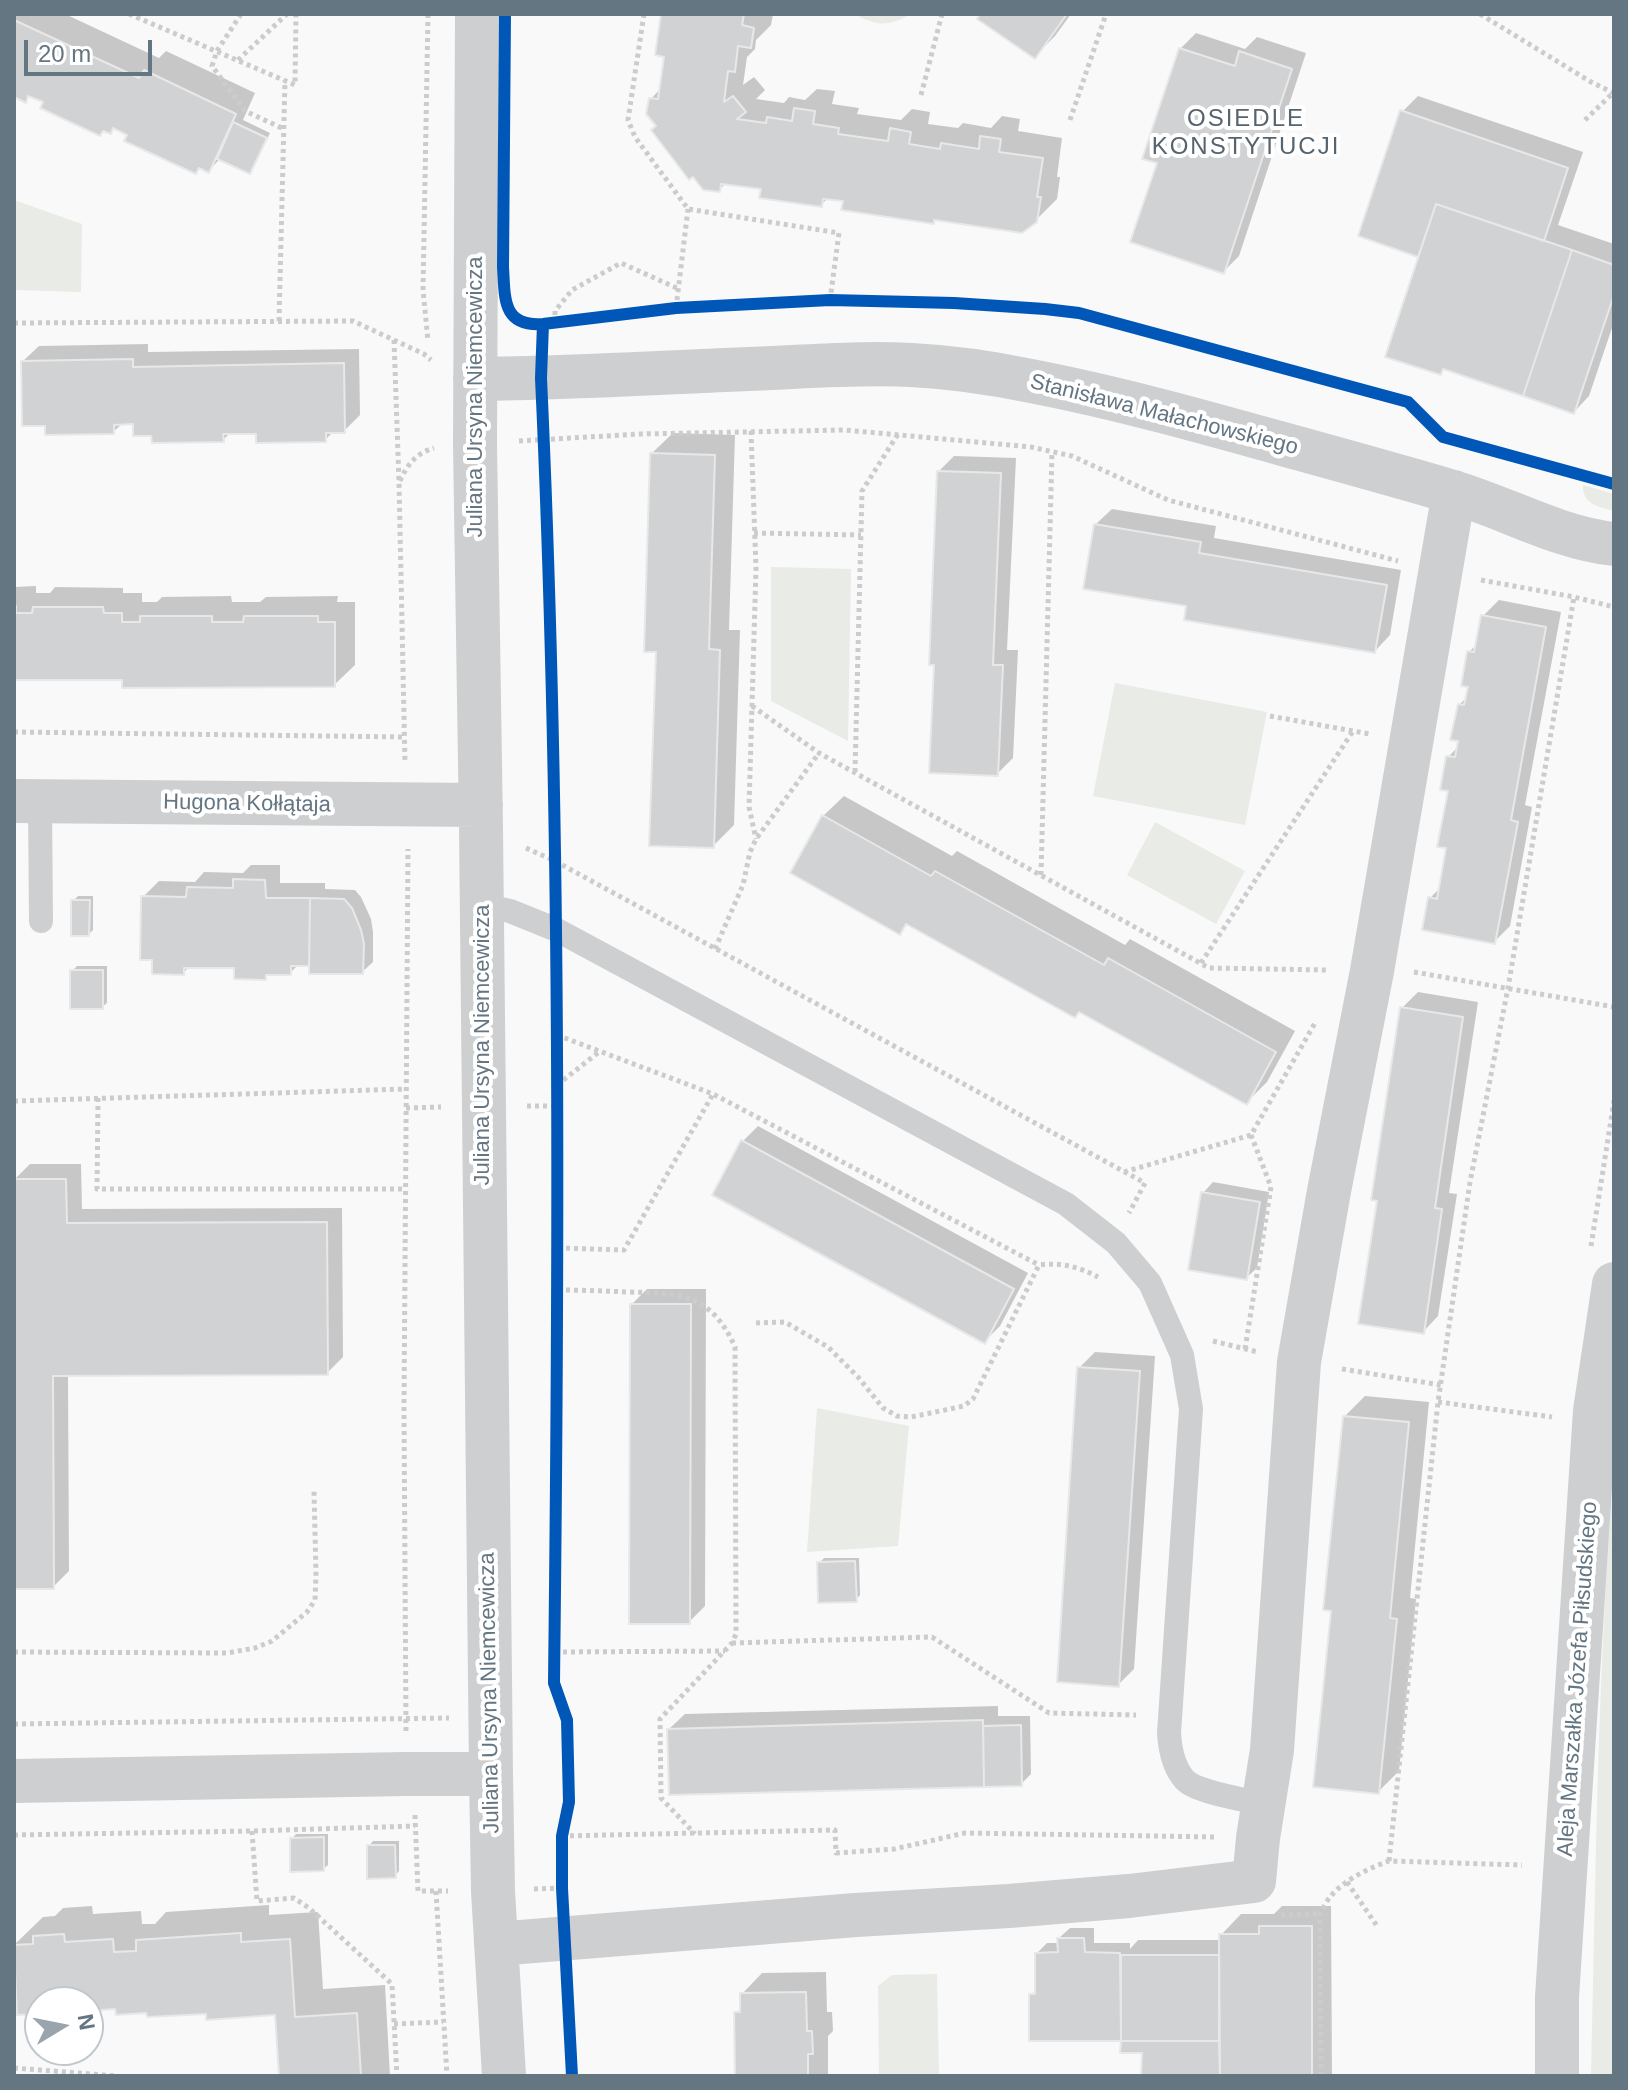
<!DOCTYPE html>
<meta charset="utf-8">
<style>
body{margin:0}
#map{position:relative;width:1628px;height:2090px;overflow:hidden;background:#f9f9f9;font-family:Arial,sans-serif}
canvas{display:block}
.frame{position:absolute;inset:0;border:16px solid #657683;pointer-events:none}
.north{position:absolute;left:24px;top:1986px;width:80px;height:80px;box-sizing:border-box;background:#fff;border:2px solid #c1c8cd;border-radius:50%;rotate:80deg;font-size:22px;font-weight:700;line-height:32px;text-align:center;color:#657683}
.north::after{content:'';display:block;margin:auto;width:28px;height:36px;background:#99a4ac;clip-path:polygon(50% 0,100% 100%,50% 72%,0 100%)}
.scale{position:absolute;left:24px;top:40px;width:128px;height:36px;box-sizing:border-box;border:4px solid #657683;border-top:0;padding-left:10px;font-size:24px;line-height:28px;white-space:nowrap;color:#657683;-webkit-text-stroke:6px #fff;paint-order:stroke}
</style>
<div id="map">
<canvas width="1628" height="2090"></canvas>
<div class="frame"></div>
<div class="north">N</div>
<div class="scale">20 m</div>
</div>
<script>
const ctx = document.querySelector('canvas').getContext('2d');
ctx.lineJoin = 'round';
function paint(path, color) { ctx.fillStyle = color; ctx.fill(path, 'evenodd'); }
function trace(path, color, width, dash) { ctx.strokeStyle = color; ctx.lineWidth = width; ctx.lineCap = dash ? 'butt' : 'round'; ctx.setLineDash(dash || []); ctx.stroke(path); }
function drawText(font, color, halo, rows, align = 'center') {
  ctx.font = font + ' Arial,sans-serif'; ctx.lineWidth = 8; ctx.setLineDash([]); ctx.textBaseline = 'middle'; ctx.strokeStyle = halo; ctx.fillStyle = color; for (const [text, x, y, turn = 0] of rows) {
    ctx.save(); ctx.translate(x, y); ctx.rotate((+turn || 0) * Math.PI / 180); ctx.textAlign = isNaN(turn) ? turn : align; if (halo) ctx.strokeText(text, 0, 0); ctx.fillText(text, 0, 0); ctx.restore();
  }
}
const green = new Path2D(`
 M855 14H911C889 26 877 27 855 14Z
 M14 200 82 224 81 292 14 290Z
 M1583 485 1614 494V511C1599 507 1582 504 1583 485Z
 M771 567 851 569 848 741 771 701Z
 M1115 683 1267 712 1245 825 1093 796Z
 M1155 822 1245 871 1216 924 1127 875Z
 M817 1408 909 1426 898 1546 807 1552Z
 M1614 1472V2076H1591C1596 1875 1597 1672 1614 1472Z
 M937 1974 939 2076H879L878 1986 892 1975Z`);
const shadow = new Path2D(`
 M14 14H65L159 58 166 51 255 93 243 120 270 133 254 167 249 172 221 158 208 171 201 167 196 172 115 127 110 132 31 95 26 100 14 95Z
 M663 14H773L771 25 756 40 755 49 747 57 743 85 754 77 765 90 756 99 784 103 789 97 805 100 817 89 835 91 832 104 859 108 857 114 901 120 912 109 930 112 928 124 958 128 963 123 991 128 1002 116 1020 119 1018 131 1062 138 1057 177H1060L1057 199 1036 220 937 218 933 222 845 200 829 197 821 205 763 187 726 183 719 190 694 174 658 126 651 99 661 88 666 55Z
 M983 14H1071L1055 36 1034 57Z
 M1196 33 1245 49 1257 37 1306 53 1239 256 1224 271 1159 162 1180 49Z
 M1418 96 1583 152 1558 225 1614 244V322L1589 396 1574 412 1445 368 1441 373 1420 256 1360 235 1402 112Z
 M148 344V352L359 349 360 415 344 431H334L325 440 258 432H231L223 440 153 434 135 422 123 423 113 432 47 424 23 361 39 346Z
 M673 433 735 435 729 630H740L734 825 713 846 658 650 652 453Z
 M954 456 1016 458 1007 650H1018L1013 758 997 774 936 663 939 471Z
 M1112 509 1216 526 1214 538 1401 570 1390 635 1375 651 1188 605 1096 524Z
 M36 586V593H50L55 587 123 588V593H142V602H157L162 597 231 596 232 602H260L266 597 338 596 337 602H355V665L334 685 124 678H14V587Z
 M1499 600 1561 612 1525 805 1532 807 1510 926 1494 942 1430 898 1441 887 1448 847 1451 790 1448 757 1459 746V705L1468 696 1469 652 1478 643 1483 616Z
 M844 796 952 856 957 851 1125 945 1130 939 1295 1031 1267 1082 1246 1103 1080 1011 909 923 900 932 823 816Z
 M251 865H280V883H325V889L355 890 361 897 371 919 373 932V962L362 972 299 964 290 973H270L265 978 236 966H190L183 973 143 897 159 881 195 882 204 872 243 873Z
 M78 896H93V930L89 934 73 901Z
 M77 966H107V1003L102 1007 72 971Z
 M1418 992 1478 1002 1449 1193 1457 1194 1438 1316 1423 1332 1379 1199 1402 1008Z
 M758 1126 1028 1273 1000 1326 984 1342 743 1141Z
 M30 1164H81L82 1209 342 1208 343 1357 327 1373 68 1374 69 1571 53 1587H14V1180Z
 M1213 1182 1269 1192 1257 1268 1246 1278 1203 1193Z
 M647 1289H706L705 1606 689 1622 632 1304Z
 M1095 1352 1155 1356 1134 1669 1118 1685 1079 1368Z
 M1365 1396 1429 1402 1410 1598 1416 1599 1399 1771 1378 1792 1333 1609 1345 1416Z
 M824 1558H859L860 1595 856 1600 819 1563Z
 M998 1706V1716H1030L1031 1774 1021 1784 669 1729 685 1714Z
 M296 1834H328V1865L323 1869 292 1839Z
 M373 1841H399V1871L395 1876 369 1846Z
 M269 1905V1915L318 1912 323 1989 385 1985 390 2076H281L277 2013 147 2011 117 2007 88 2009V2002H40V2012L14 1945 43 1917 55 1916 63 1908 92 1906 93 1914 141 1911 142 1924H155L166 1912Z
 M1282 1906H1331L1332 2076H1143L1144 2051 1123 2039H1031V1995L1037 1989V1953L1047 1943H1059V1938L1070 1928H1094V1943H1130V1949L1138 1940H1221V1935L1241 1914H1274Z
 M826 1972 827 2012H832L833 2031 828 2036V2076H737L736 2013 742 2007V1994L762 1973Z`);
const building = new Path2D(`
 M661 14H744L742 25 754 28 751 48 738 46 735 72 728 71 724 102 733 96 746 112 737 119 766 123 767 117 792 121 794 108 815 111 813 124 839 128 838 134 888 141 890 128 911 132 909 144 940 149 941 143 979 149 980 136 1001 139 999 152 1043 158 1037 197H1041L1037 222 1022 233 934 220V224L841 210 843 201 823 199 822 207 759 198 761 189 721 184 720 192 703 190 693 177 689 180 651 130 656 126 646 114 649 98 658 99 664 57 655 55Z
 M980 14H1067L1035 59 977 19Z
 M14 20 139 78 144 70 236 114 209 173 199 168 196 174 124 141 127 135 113 128 111 134 103 131 100 136 40 108 43 102 28 96 26 103 14 97Z
 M1179 48 1235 66 1239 51 1292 69 1224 274 1130 242 1157 163 1142 159Z
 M1400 110 1568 168 1544 241 1436 204 1418 257 1358 236Z
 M233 122 267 138 250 174 217 159Z
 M1436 204 1572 250 1523 396 1443 369 1441 375 1385 357Z
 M1572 250 1614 265V295L1574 414 1523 396Z
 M133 359V367L344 363 345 433H326V442L256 443V434H223L224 442 152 443 151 436H133V424L114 425V434L45 435V426H22L21 361Z
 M650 453 715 455 709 649 720 650 714 848 649 846 656 652H644Z
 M937 471 1001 473 993 665H1003L998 776 929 773 934 665H929Z
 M1094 524 1201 542 1199 553 1387 585 1375 653 1184 620 1186 606 1083 589Z
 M14 606H16V613H32L33 607H103L104 613H122V622H140V616H212V622H243L244 616H318V622H335V687L122 688V680H14Z
 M1481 615 1546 627 1511 820 1518 822 1495 944 1422 930 1428 897 1437 899 1446 848 1437 847 1448 791 1440 790 1446 756 1455 757 1458 741 1450 740 1458 704 1464 705 1468 687 1461 686 1467 651 1474 652Z
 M822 815 931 876 935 871 1104 965 1108 958 1276 1052 1247 1105 1079 1012 1075 1018 906 924 900 935 790 873Z
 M233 879 265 880 266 898H310L309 966H291V975H266V980L234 979V968H184V975L152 974V960H140L141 896 186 897 187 887 233 888Z
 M310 898 344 899 352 908 361 930 364 944 363 974H309Z
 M71 900H90L89 936H71Z
 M70 970H103V1009H70Z
 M1400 1007 1463 1017 1435 1208 1442 1209 1424 1334 1358 1324 1377 1201 1371 1200Z
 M741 1140 1014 1289 985 1344 712 1195Z
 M14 1179H66L67 1223 327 1222 328 1375 53 1376 54 1589H14Z
 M1201 1192 1260 1202 1247 1280 1188 1270Z
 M630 1304H691L690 1624H629Z
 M1077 1367 1140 1371 1119 1687 1057 1682Z
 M1343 1416 1409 1422 1390 1618 1397 1619 1379 1794 1313 1787 1331 1611 1323 1610Z
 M855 1561 857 1602 818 1603 817 1562Z
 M983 1720 984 1787 669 1795 667 1729Z
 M1021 1725 1022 1786 984 1787 983 1726Z
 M324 1837V1871L290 1872V1838Z
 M367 1845H395L396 1878 367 1879Z
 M1259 1926H1312V2076H1220L1219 1934H1259Z
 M241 1933V1942L290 1939 295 2017 357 2013 361 2076H279L275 2015 206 2020V2014L147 2017 146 2013 116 2015 115 2009 88 2011V2002H40V2014L17 2015 14 1945 33 1944V1936L64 1934 65 1942 113 1939 114 1952 136 1951V1940Z
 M1057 1938H1084L1085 1952 1120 1953 1121 2041H1029V1994H1035V1953L1058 1952Z
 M1121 1955H1219V2041H1121Z
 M806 1992 807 2031H812L813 2054H808V2076H735L734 2012H740V1993Z
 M1121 2041H1219L1220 2076H1141L1142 2053H1120Z`);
const path = new Path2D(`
 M129 14 295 85 296 14
 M241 14 217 51 212 66 245 111 284 129
 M428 14 423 290 428 341
 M644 14 628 120 635 137 688 209 839 233 830 300
 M1480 14 1591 82 1614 93
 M238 60 287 14
 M921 95 942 14
 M1070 120 1106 14
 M1585 120 1613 93
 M676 308 688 209
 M279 321 285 80
 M14 323 353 321 424 354 431 360
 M555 323V311L572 290 621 263 679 289
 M394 340 399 482 405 763
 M751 431 756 568 749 807 756 839
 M519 441 640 434 845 430 1031 447 1072 456 1168 500 1398 561
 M400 481C407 465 416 453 434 448
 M754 533 861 535
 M1481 580 1574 597 1614 607
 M752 706 819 753 1209 968 1328 970
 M1270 716 1370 734
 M14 732 404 737
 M855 772 862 491 898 434
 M526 848 555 861 1145 1183 1129 1213
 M1041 875 1052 452
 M715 949 743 885 750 852 756 839 819 753
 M1201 963 1353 731
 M1414 972 1614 1007
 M557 1035 713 1094 1039 1265
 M557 1085 599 1052
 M98 1098 97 1189H405
 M14 1101 406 1089
 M527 1106H557
 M406 1108 441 1107
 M1124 1172 1251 1135 1315 1023
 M1591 1246 1614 1101
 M558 1248 624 1250 713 1094
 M558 1290C581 1290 604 1291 627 1292 679 1293 711 1293 735 1347L736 1634 732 1643 660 1719 661 1798 695 1834
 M756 1323 785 1322 828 1347 858 1377 883 1408 897 1416 911 1417 964 1406 973 1399 1039 1265C1061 1262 1079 1267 1098 1277
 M1213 1341 1258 1352
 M1245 1349 1271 1187 1251 1135
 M1342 1369 1441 1385
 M1438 1402 1552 1417
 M732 1643 932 1637 1049 1713 1136 1715
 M14 1652 227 1653 255 1648 272 1641 307 1612 315 1600 316 1575 314 1491
 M555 1652 725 1651
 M14 1724 449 1718
 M406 1731 404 1408 408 849
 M415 1815 418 1891H448
 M252 1831 257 1901 294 1898 309 1908 392 1984 397 2076
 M14 1835 252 1831 415 1826
 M562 1836 835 1830 836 1853 894 1849 965 1833 1217 1837
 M1389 1861 1438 1402 1470 1182 1508 988 1574 597
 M1347 1882 1377 1926
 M534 1889 562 1888
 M436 1891 447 2076
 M1281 1915 1320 1914
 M394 2024 443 2022
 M14 2068 117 2076
 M1321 2076 1320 1914C1323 1909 1326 1902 1330 1897 1344 1880 1369 1868 1389 1861L1522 1865`);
const service = new Path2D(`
 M40 802 41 921
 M482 905 510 911 557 930 1066 1204 1116 1243 1150 1283 1182 1355 1191 1409 1169 1733C1170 1749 1173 1767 1185 1780 1196 1792 1246 1800 1263 1804`);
const minor = new Path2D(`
 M477 14 475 444 481 827 491 1774 493 1891 504 2076
 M475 379C566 378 657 373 748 369 802 367 857 362 911 365 951 367 992 373 1031 381 1119 398 1204 422 1290 446 1344 461 1399 476 1453 492 1507 508 1558 538 1614 544
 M14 801 481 805
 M14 1781 406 1774H491
 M496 1944 856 1915 1009 1906 1129 1896 1254 1881 1258 1838 1272 1750 1299 1362 1329 1191 1372 971 1454 492`);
const tertiary = new Path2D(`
 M1557 2076V1997L1595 1411 1614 1284`);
const cycleway = new Path2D(`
 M505 14 503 267C505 298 502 327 543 324L676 308 830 300 954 303 1045 309 1079 313 1408 402 1443 437 1614 484
 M543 324 541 378C561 813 559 1248 554 1683L567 1720 569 1802 562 1836V1888L572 2076`);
const streetNames = [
 ["Juliana Ursyna Niemcewicza",476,397,-90],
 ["Stanisława Małachowskiego",1164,415,14],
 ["Hugona Kołłątaja",247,804,1],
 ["Juliana Ursyna Niemcewicza",483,1045,-90],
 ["Aleja Marszałka Józefa Piłsudskiego",1578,1679,-86],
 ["Juliana Ursyna Niemcewicza",490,1693,-91]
];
const neighbourhoodNames = [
 ["OSIEDLE",1246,119],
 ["KONSTYTUCJI",1246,147]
];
paint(green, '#e8ebe6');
paint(shadow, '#0003');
paint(building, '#d0d2d3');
trace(building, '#e8e8e8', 2);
trace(path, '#cbcccd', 5, [4, 4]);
trace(service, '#cecfd0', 24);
trace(minor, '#cecfd0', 44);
trace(tertiary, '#cecfd0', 44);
trace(cycleway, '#0057b8', 12);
drawText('22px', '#657683', '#fff', streetNames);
ctx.letterSpacing = '2px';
drawText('24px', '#57646e', '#fff', neighbourhoodNames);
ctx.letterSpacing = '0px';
</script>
